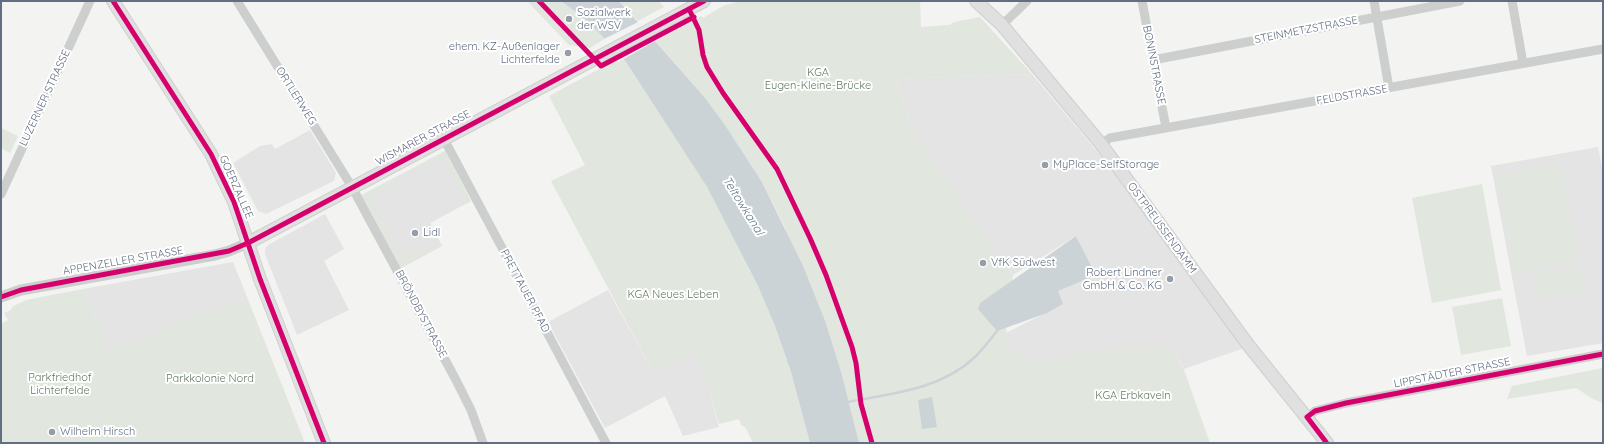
<!DOCTYPE html>
<meta charset="utf-8">
<style>
body{margin:0}
#map{position:relative;width:1604px;height:444px;overflow:hidden;background:#f3f3f1;font-family:Quicksand,sans-serif}
canvas{display:block}
.frame{position:absolute;inset:0;border:2px solid #626f82;pointer-events:none}
</style>
<div id="map">
<canvas width="1604" height="444"></canvas>
<div class="frame"></div>
</div>
<script>
const ctx = document.querySelector('canvas').getContext('2d');
ctx.lineJoin = 'round';
function paint(path, color) { ctx.fillStyle = color; ctx.fill(path, 'evenodd'); }
function trace(path, color, width, dash) { ctx.strokeStyle = color; ctx.lineWidth = width; ctx.lineCap = dash ? 'butt' : 'round'; ctx.setLineDash(dash || []); ctx.stroke(path); }
function drawText(font, color, halo, rows, align = 'center') {
  ctx.font = font + ' Quicksand,sans-serif'; ctx.lineWidth = 4; ctx.setLineDash([]); ctx.textBaseline = 'middle'; ctx.strokeStyle = halo; ctx.fillStyle = color; for (const [text, x, y, turn = 0] of rows) {
    ctx.save(); ctx.translate(x, y); ctx.rotate((+turn || 0) * Math.PI / 180); ctx.textAlign = isNaN(turn) ? turn : align; if (halo) ctx.strokeText(text, 0, 0); ctx.fillText(text, 0, 0); ctx.restore();
  }
}
const built = new Path2D(`
 M1032 74 1100 155 1244 348 1184 369 1173 348 1059 357 1037 367 1010 348 1006 333 1063 304 1057 291 1096 275 1076 236 1013 275 913 134 896 79Z
 M310 130 336 173 334 181 266 214 258 211 233 163 260 146 272 144 275 149Z
 M1598 147 1603 172V343L1527 356 1491 166Z
 M445 151 471 201 430 223 442 246 401 268 362 195Z
 M325 214 344 249 324 261 349 310 297 335 265 254V249L268 245Z
 M233 262 247 297 109 350 83 289Z
 M608 290 654 374 694 352 710 393 719 427 683 436 665 396 605 428 548 322Z`);
const green = new Path2D(`
 M527 1H561L589 22 606 38 590 48 569 45Z
 M619 1H659L664 7 638 21Z
 M740 1H920L921 27 949 25 954 22 980 17 1032 74 896 79 913 134 1013 275 1006 333 1010 348 1037 367 1059 357 1103 349 1173 348 1184 370 1210 443H859L842 375 783 223 762 182 725 125 706 99 655 44 656 41 701 16 703 18 723 6Z
 M624 59 707 187 758 286 775 326 791 372 810 443H753L746 428 741 425 739 419 719 424 710 393 694 352 654 374 551 181 585 165 549 96 616 60 618 62Z
 M1 128 18 136 10 153 1 148Z
 M445 151 471 201 467 204 442 158 414 173 413 168Z
 M1561 164 1578 262 1514 273 1497 175Z
 M401 174 404 178 369 197 398 253 407 248 412 258 437 245 427 225 430 223 442 246 401 268 362 195Z
 M1482 184 1501 290 1432 303 1412 198Z
 M1581 267 1585 291 1536 299 1532 275Z
 M83 289 109 350 247 297 305 443H1V324L8 320 4 313 11 310 12 307 26 300Z
 M1502 298 1511 346 1461 355 1452 307Z
 M1603 368V403L1593 399 1576 388 1507 399 1512 386Z`);
const water = new Path2D(`
 M561 1H619L706 99 725 125 762 182 803 266 825 321 842 375 859 443H810L791 372 775 326 758 286 707 187 624 59 589 22Z
 M1076 236 1096 275 1058 291 1063 304 1047 313 997 331 978 309 980 303Z
 M932 397 937 427 922 429 918 400Z`);
const pier = new Path2D(`
 M640 21 657 40 622 60 604 39Z`);
const stream = new Path2D(`
 M848 402C893 393 940 390 975 357 983 349 990 340 997 331`);
const minor = new Path2D(`
 M237 1 352 187 457 382 471 410 483 443
 M1142 1 1166 128
 M1374 1 1389 88
 M1512 1 1523 63
 M1002 25 1027 1
 M1153 60 1460 1
 M444 139 606 443
 M1101 144 1110 138 1603 49
 M1 194 90 1
 M1307 417 1315 411 1346 403 1603 354`);
const tertiary = new Path2D(`
 M1 297 21 290 215 255 229 251 248 243`);
const secondary = new Path2D(`
 M113 1 211 154 234 202 260 279 324 443
 M976 1 1002 25 1101 144 1205 286 1249 346 1327 443
 M248 243 704 1`);
const cycleway = new Path2D(`
 M113 1 211 154 234 202 260 279 324 443
 M539 1 601 66 694 17
 M689 9 699 30 703 55 707 67 723 93 777 169 810 238 826 275 852 347 856 363 861 404 872 443
 M1 297 21 290 229 251 248 243 704 1
 M1326 442 1307 417 1315 411 1346 403 1603 354`);
const markers = [
 [569,19,4,"#959da9"],
 [568,53,4,"#959da9"],
 [1045,165,4,"#959da9"],
 [415,233,4,"#959da9"],
 [983,263,4,"#959da9"],
 [1170,279,4,"#959da9"],
 [52,432,4,"#959da9"]
];
const poiNames = [
 ["Sozialwerk",577,13],
 ["der WSV",577,26],
 ["ehem. KZ-Außenlager",560,47,"right"],
 ["Lichterfelde",560,60,"right"],
 ["MyPlace-SelfStorage",1053,165],
 ["Lidl",423,233],
 ["VfK Südwest",991,263],
 ["Robert Lindner",1162,273,"right"],
 ["GmbH & Co. KG",1162,286,"right"],
 ["Wilhelm Hirsch",60,432]
];
const streetNames = [
 ["STEINMETZSTRASSE",1306,30,-11],
 ["BONINSTRASSE",1154,65,79],
 ["FELDSTRASSE",1352,95,-10],
 ["ORTLERWEG",296,96,58],
 ["LUZERNER STRASSE",45,98,-65],
 ["WISMARER STRASSE",423,138,-28],
 ["GOERZALLEE",236,187,66],
 ["OSTPREUSSENDAMM",1162,228,54],
 ["APPENZELLER STRASSE",123,261,-10],
 ["PRETTAUER PFAD",525,291,62],
 ["BRÖNDBYSTRASSE",421,314,62],
 ["LIPPSTÄDTER STRASSE",1452,373,-11]
];
const parkNames = [
 ["KGA",818,73],
 ["Eugen-Kleine-Brücke",818,86],
 ["KGA Neues Leben",673,295],
 ["Parkfriedhof",60,378],
 ["Lichterfelde",60,391],
 ["Parkkolonie Nord",210,379],
 ["KGA Erbkaveln",1133,396]
];
const waterNames = [
 ["Teltowkanal",743,206,58]
];
paint(built, '#e3e4e3');
paint(green, '#e1e6df');
paint(water, '#ccd3d7');
paint(pier, '#f3f3f1');
trace(stream, '#ccd3d7', 2.5);
trace(secondary, '#ced0d0', 14);
trace(minor, '#cdcece', 9);
trace(tertiary, '#cdcece', 11);
trace(secondary, '#e0e0e1', 12);
trace(cycleway, '#d6006c', 5);
for (const [x, y, r, color] of markers) { const dot = new Path2D(); dot.arc(x, y, r, 0, 2 * Math.PI); ctx.fillStyle = color; ctx.fill(dot); trace(dot, '#fff', 1.5); }
drawText('11px', '#626f82', '#fff', poiNames, 'left');
drawText('11px', '#626f82', '#fff', streetNames);
drawText('11px', '#627961', '#fff', parkNames);
drawText('italic 12px', '#627787', '#fff', waterNames);
</script>
